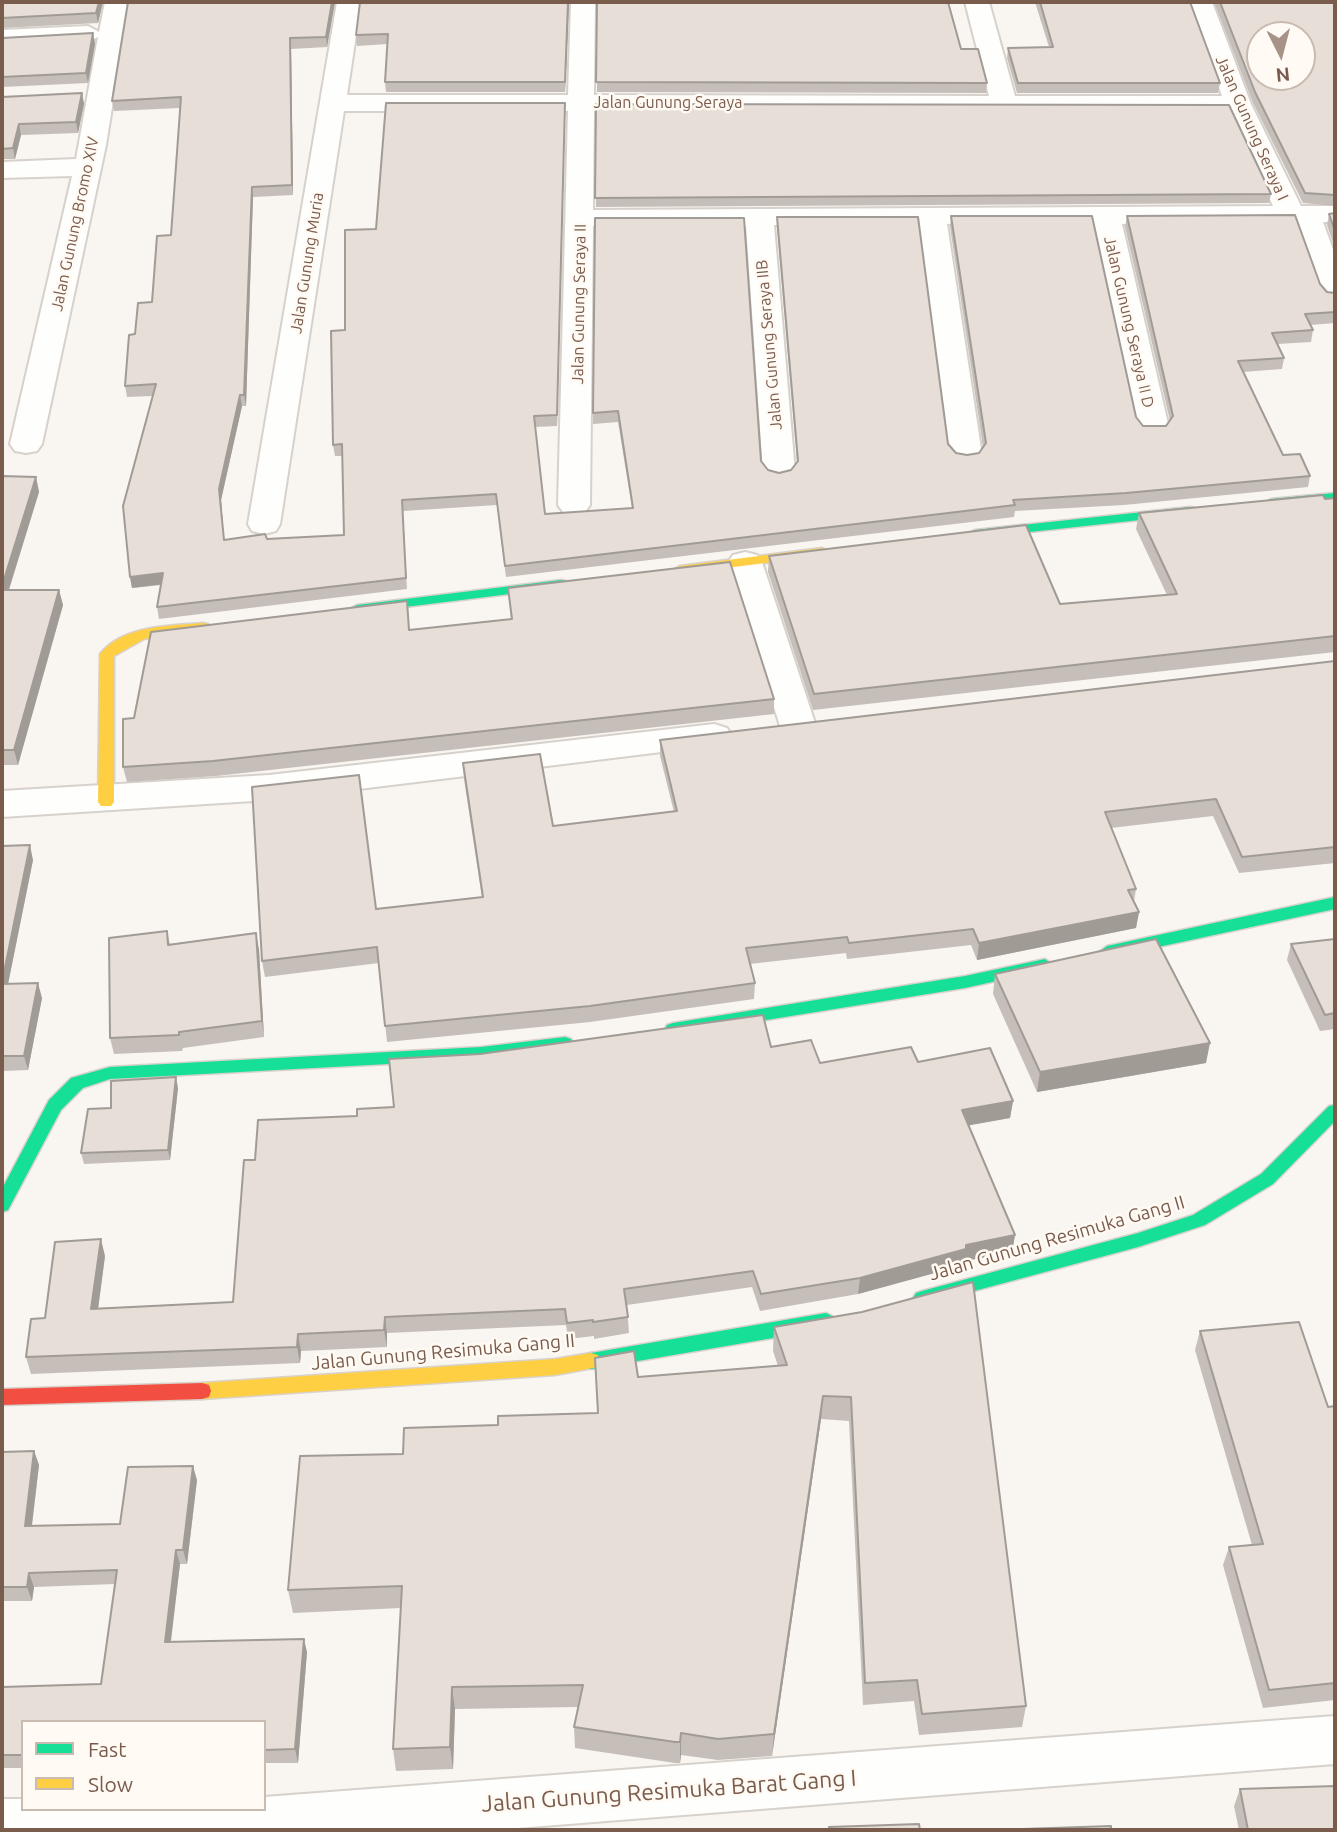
<!DOCTYPE html>
<style>
body{margin:0}
#map{position:relative;width:1337px;height:1832px;overflow:hidden;background:#f9f5f0;font-family:Ubuntu,sans-serif}
canvas{display:block}
.frame{position:absolute;inset:0;border:4px solid #7a5c4d;pointer-events:none}
.legend{position:absolute;left:21px;top:1720px;width:245px;height:91px;box-sizing:border-box;background:#fffaf3;border:2px solid #cabbb1;margin:0;padding:9px 12px;list-style:none;font-size:21px;color:#7a5c4d}
.legend li{display:flex;align-items:center;gap:14px;height:35px}
.legend b{width:35px;border:2px solid #cabbb1}
.north{position:absolute;left:1246px;top:21px;width:70px;height:70px;box-sizing:border-box;background:#fffaf3;border:2px solid #cabbb1;border-radius:50%;rotate:174deg;font-size:19px;font-weight:700;line-height:28px;text-align:center;color:#7a5c4d}
.north::after{content:'';display:block;margin:auto;width:24px;height:32px;background:#a69286;clip-path:polygon(50% 0,100% 100%,50% 72%,0 100%)}
</style>
<div id="map">
<canvas width="1337" height="1832"></canvas>
<div class="frame"></div>
<ul class="legend">
<li><b style="height:9px;background:#16e098"></b>Fast</li>
<li><b style="height:9px;background:#ffcf43"></b>Slow</li>
</ul>
<div class="north">N</div>
</div>
<script>
const ctx = document.querySelector('canvas').getContext('2d');
ctx.lineJoin = 'round';
function trace(path, color, width, dash) { ctx.strokeStyle = color; ctx.lineWidth = width; ctx.lineCap = dash ? 'butt' : 'round'; ctx.setLineDash(dash || []); ctx.stroke(path); }
function paint(path, color) { ctx.fillStyle = color; ctx.fill(path, 'evenodd'); }
function drawText(font, color, halo, rows, align = 'center') {
  ctx.font = font + ' Ubuntu,sans-serif'; ctx.lineWidth = 5; ctx.setLineDash([]); ctx.textBaseline = 'middle'; ctx.strokeStyle = halo; ctx.fillStyle = color; for (const [text, x, y, turn = 0] of rows) {
    ctx.save(); ctx.translate(x, y); ctx.rotate((+turn || 0) * Math.PI / 180); ctx.textAlign = isNaN(turn) ? turn : align; if (halo) ctx.strokeText(text, 0, 0); ctx.fillText(text, 0, 0); ctx.restore();
  }
}
const street = new Path2D(`
 M105 2H129L106 145 42 444 37 451 26 453 15 451 10 444 72 176 2 178V162L76 159 98 37 88 42 2 46V30L88 26 99 32Z
 M337 2H361L347 95H568L571 2H595L594 95 989 96 965 2H989L1015 96H1222L1188 2H1212L1251 104 1301 206H1335V222H1323L1335 255V303L1325 300 1320 294 1295 223 1122 224 1169 428 1164 435 1153 437 1142 435 1137 428 1093 224H947L982 455 977 462 966 464 955 462 950 455 919 225H774L795 472 790 479 779 482 768 479 763 472 746 226H593L590 505 585 512 574 515 563 512 558 505 568 111H344L280 524 276 531 264 534 252 531 248 524ZM594 111 1229 112 1273 206 593 210Z
 M745 552 757 555 762 562 816 726 811 734 798 738 785 734 780 726 728 562 733 555Z
 M714 724 727 728 732 736 727 744 269 800 2 817V791L269 775Z
 M1335 1716V1764L492 1830H2V1799H23V1809H264V1797Z`);
const fast = new Path2D(`
 M1335 493V501L1271 507 1264 503 1271 499Z
 M1190 507 1195 508V514L975 538 968 534 975 530Z
 M561 580 566 581 568 584 566 587 357 613 350 609 357 605Z
 M1335 897V909L1107 958 1099 952 1107 946Z
 M1045 959 1053 965 1051 969 965 988 673 1035 667 1033 665 1029 667 1025 673 1023 965 976Z
 M565 1037 571 1039 573 1043 571 1047 481 1059 110 1079 83 1088 61 1110 8 1210 2 1212V1189L49 1100 71 1078 110 1067 481 1047Z
 M1335 1105V1121L1273 1184 1205 1225 1138 1247 922 1305 916 1303 913 1298 916 1293 922 1291 1138 1233 1193 1215 1261 1174 1329 1106Z
 M826 1313 832 1316 835 1321 832 1326 826 1329 591 1369 584 1367 582 1361 584 1355 591 1353Z`);
const slow = new Path2D(`
 M822 548 829 552 827 555 680 574 673 570 680 566Z
 M203 623 208 624 210 627 208 630 144 639 114 656V802L111 806H101L98 802 100 654C123 625 170 626 203 623Z
 M591 1353 598 1355 600 1361 598 1367 555 1375 202 1399 195 1397 193 1391 195 1385 202 1383 555 1359Z`);
const jam = new Path2D(`
 M202 1383 209 1385 211 1391 209 1397 202 1399 2 1405V1389Z`);
const wall = new Path2D(`
 M2 2H103L98 23 2 28Z
 M128 2H335L327 47 291 49 293 195 253 197 246 406H242L221 500 224 540 267 539 344 535 342 456H335L333 445 345 330 376 229 565 114 557 426 535 427 545 514 632 508 618 422 593 424 595 218 761 461 768 470 779 473 791 470 797 462 777 228V217L956 453 967 455 979 453 983 447 950 227 951 216 1143 426H1166L1170 421 1125 227 1127 216 1320 284 1327 292 1335 293V323L1310 325 1313 330 1311 342 1277 344 1284 358 1282 369 1243 372 1283 455 1310 476 1308 487 1124 505 1015 511 1014 517 506 577 497 505 403 511 407 589 159 619 157 607 161 585 132 588 130 577 153 396 127 397 125 386 135 334 152 302 171 235 180 108 114 111 112 101Z
 M569 2 565 92H386L385 82 388 44 357 46 356 35Z
 M597 2 961 49 987 83 986 93 597 92Z
 M1035 2H1190L1220 83 1218 93H1017L1007 58 1008 48 1049 47Z
 M1214 2H1335V206L1303 203 1253 103Z
 M93 33 95 44 88 83 2 87V38Z
 M82 93 84 104 78 133 21 135 15 159H2V97Z
 M596 104 1271 194 1269 203 596 207Z
 M1335 213V248L1327 225 1329 214Z
 M2 476 36 477 39 492 9 590H59L63 605 18 765H2Z
 M1335 498V652L813 710 768 572 769 556 1060 604 1167 595 1136 529 1139 513Z
 M508 588 774 699V714L216 776 127 782 123 767 134 718 410 630 511 619Z
 M1335 661V863L1239 873 1213 816 1111 828 1136 889 1134 901 1139 912 1136 928 977 960 971 945 847 959 846 953 750 964 755 983 754 999 590 1022 387 1042 379 963 265 977 262 961 376 909 482 898 464 779 463 763 553 826 674 812 660 756V740Z
 M2 846 33 860 8 984 42 998 28 1070 4 1071 2 1081Z
 M167 931 170 944 256 933 259 950 264 1037 183 1048 182 1051 114 1054 110 1038Z
 M1335 939V1029L1320 1031 1287 960 1291 944Z
 M995 974 1206 1063 1037 1092 993 994Z
 M771 1047 820 1063 918 1062 1013 1101 1010 1118 969 1125 1015 1235 1012 1252 965 1261 964 1265 858 1294 760 1311 752 1287 627 1305 629 1333 594 1339V1336L568 1339 566 1325 387 1333V1347L301 1351 300 1363 31 1374 26 1357 45 1318 105 1256 98 1308 233 1302 255 1160 357 1116 394 1107Z
 M178 1088 170 1160 84 1164 81 1153 111 1108Z
 M862 1312 1026 1706 1022 1727 919 1735 914 1701 863 1705 849 1421 821 1419 772 1756 718 1760 681 1755 680 1763H675L575 1748 574 1727 578 1707 455 1709 453 1769 396 1771 393 1749 401 1608 293 1613 288 1590 498 1425 598 1413 638 1377 778 1366 773 1351 774 1327Z
 M1200 1331 1328 1407 1335 1406V1700L1263 1708 1223 1565 1229 1547 1252 1545 1195 1350Z
 M34 1451 39 1465 32 1526 120 1524 197 1480 187 1564H180L171 1642 307 1652 298 1763H264V1722H23V1768H2V1687L101 1684 115 1584 34 1587 32 1601H2V1452Z
 M1240 1789 1335 1830H1239L1234 1806Z`);
const shadedWall = new Path2D(`
 M99 2H103L98 23 96 13Z
 M332 2H335L327 47 326 37Z
 M568 2H569L565 92V82Z
 M93 33 95 44 88 83 86 73Z
 M290 38 291 49 293 195 292 185Z
 M82 93 84 104 78 133 76 122Z
 M565 103V114L557 426V415Z
 M19 124 21 135 15 159 13 148Z
 M252 187 253 197 246 406 244 395Z
 M240 395 242 406 221 500 225 552 219 489Z
 M36 477 39 492 4 605 2 595V586Z
 M163 573 165 584 132 588 130 577Z
 M59 590 63 605 18 765 14 750Z
 M30 845 33 860 5 999 2 986V982Z
 M1139 912 1136 928 977 960 979 943Z
 M256 933 259 950 264 1037 262 1021Z
 M38 983 42 998 28 1070 24 1056Z
 M1210 1043 1206 1063 1037 1092 1040 1072Z
 M2 1063 4 1071 2 1081Z
 M176 1077 178 1088 170 1160 168 1150Z
 M1013 1101 1010 1118 960 1127 962 1110Z
 M1015 1235 1012 1252 965 1261 964 1265 858 1294 860 1278 966 1245Z
 M101 1239 105 1256 96 1325 91 1309Z
 M385 1317 387 1333V1347L384 1330Z
 M298 1334 301 1351 300 1363 297 1347Z
 M823 1396 821 1419 772 1756 774 1734Z
 M34 1451 39 1465 30 1540 25 1526Z
 M193 1466 197 1480 187 1564 183 1550Z
 M176 1550 180 1564 169 1655 165 1642Z
 M29 1573 34 1587 32 1601 27 1587Z
 M304 1639 307 1652 298 1763 295 1749Z
 M452 1687 455 1709 453 1769 450 1747Z
 M681 1733V1755L680 1763V1742Z`);
const building = new Path2D(`
 M2 2H99L96 13 2 18Z
 M128 2H332L326 37 290 38 292 185 252 187 244 395H240L219 489 224 540 265 534 267 539 344 535 342 444 333 445 331 331 345 330V230L376 229 386 103H565L557 415 534 416 545 514 633 508 618 411 593 413 595 218H744L761 461 768 470 779 473 791 470 798 461 777 217H918L948 444 956 453 967 455 979 453 986 443 951 216H1092L1136 417 1143 426H1166L1173 416 1127 216 1295 215 1320 284 1327 292 1335 293V312L1305 314 1313 330 1272 333 1284 358 1238 361 1283 455 1300 454 1310 476 1126 493 1013 500 1015 505 505 566 496 494 402 500 406 578 157 607 163 573 130 577 123 506 156 384 125 386 129 335 135 334 138 303 152 302 157 236 171 235 181 97 112 101Z
 M360 2H568L565 82H385L388 34 356 35Z
 M597 2H948L961 49H978L987 83 596 82Z
 M1040 2H1190L1220 83H1018L1008 48 1053 47Z
 M1220 2H1335V195L1305 193 1255 92ZM1260 35H1302V77H1260Z
 M93 33 86 73 2 77V38Z
 M82 93 76 122 19 124 13 148 2 149V97Z
 M596 104 1229 105 1271 194 595 198Z
 M1335 213V231L1329 214Z
 M2 476 36 477 2 586Z
 M1323 495 1325 499 1335 498V636L814 694 769 556 1026 525 1060 604 1177 594 1139 513Z
 M730 562 774 699 213 761 123 767V719L134 718 151 632 407 601 409 630 512 619 508 588Z
 M2 590H59L14 750H2Z
 M1335 661V847L1242 857 1216 799 1105 812 1136 889 1128 890 1139 912 979 943 973 929 849 943 847 937 746 948 755 983 590 1006 385 1026 377 947 262 961 252 787 359 775 376 909 483 897 463 763 540 754 553 826 677 811 660 740Z
 M30 845 2 982V846Z
 M167 931 168 945 256 933 262 1021 179 1032V1035L110 1038 109 938Z
 M1156 939 1210 1043 1040 1072 995 974Z
 M1335 939V1013L1325 1015 1291 944Z
 M38 983 24 1056H2V984Z
 M763 1015 771 1047 811 1040 820 1063 911 1047 918 1062 990 1048 1013 1101 962 1110 1015 1235 966 1245V1249L860 1278 761 1294 753 1271 624 1289 628 1317 593 1322V1320L567 1323 565 1309 385 1317 384 1330 298 1334 297 1347 26 1357 31 1319 45 1318 55 1242 101 1239 91 1309 233 1302 244 1160H255L258 1120 357 1116V1109L394 1107 389 1059 480 1054Z
 M176 1077 168 1150 81 1153 88 1109 111 1108V1081Z
 M973 1282 1026 1706 922 1714 917 1680 865 1683 851 1397 823 1396 774 1734 718 1739 681 1733 680 1742H675L574 1727 583 1685 452 1687 450 1747 393 1749 402 1586 288 1590 300 1456 403 1454 404 1428 498 1425V1416L598 1413 595 1358 634 1351 638 1377 787 1365 774 1327 862 1312Z
 M1299 1322 1328 1407 1335 1406V1683L1269 1690 1229 1547 1263 1544 1200 1331Z
 M34 1451 25 1526 120 1524 128 1467 193 1466 183 1550H176L165 1642 304 1639 295 1749 264 1750V1722H23V1755H2V1687L101 1684 117 1570 29 1573 27 1587H2V1452Z
 M1335 1786V1830H1248L1240 1789Z
 M919 1824 920 1830H829V1827Z
 M1111 1826V1830H1023V1829Z`);
const farStreetnames = [
 ["Jalan Gunung Seraya",668,103],
 ["Jalan Gunung Seraya I",1252,128,66],
 ["Jalan Gunung Bromo XIV",75,224,-78],
 ["Jalan Gunung Muria",307,263,-81],
 ["Jalan Gunung Seraya II",579,304,-89],
 ["Jalan Gunung Seraya II D",1129,322,77],
 ["Jalan Gunung Seraya IIB",769,345,-95]
];
const streetNames = [
 ["Jalan Gunung Resimuka Gang II",1057,1238,-16],
 ["Jalan Gunung Resimuka Gang II",443,1352,-5]
];
const nearStreetnames = [
 ["Jalan Gunung Resimuka Barat Gang I",669,1791,-4]
];
trace(street, '#d7d1cb', 4);
trace(fast, '#d9d2cb', 3);
trace(slow, '#d9d2cb', 3);
trace(jam, '#d9d2cb', 3);
paint(street, '#fefefd');
paint(fast, '#16e098');
paint(slow, '#ffcf43');
paint(jam, '#f24e42');
paint(wall, '#c6bfb9');
paint(shadedWall, '#a19b96');
paint(building, '#e6ded7');
trace(building, '#a19b96', 2);
drawText('16px', '#7a5c4d', '#fffaf3', farStreetnames);
drawText('19px', '#7a5c4d', '#fffaf3', streetNames);
drawText('23px', '#7a5c4d', '#fffaf3', nearStreetnames);
</script>
